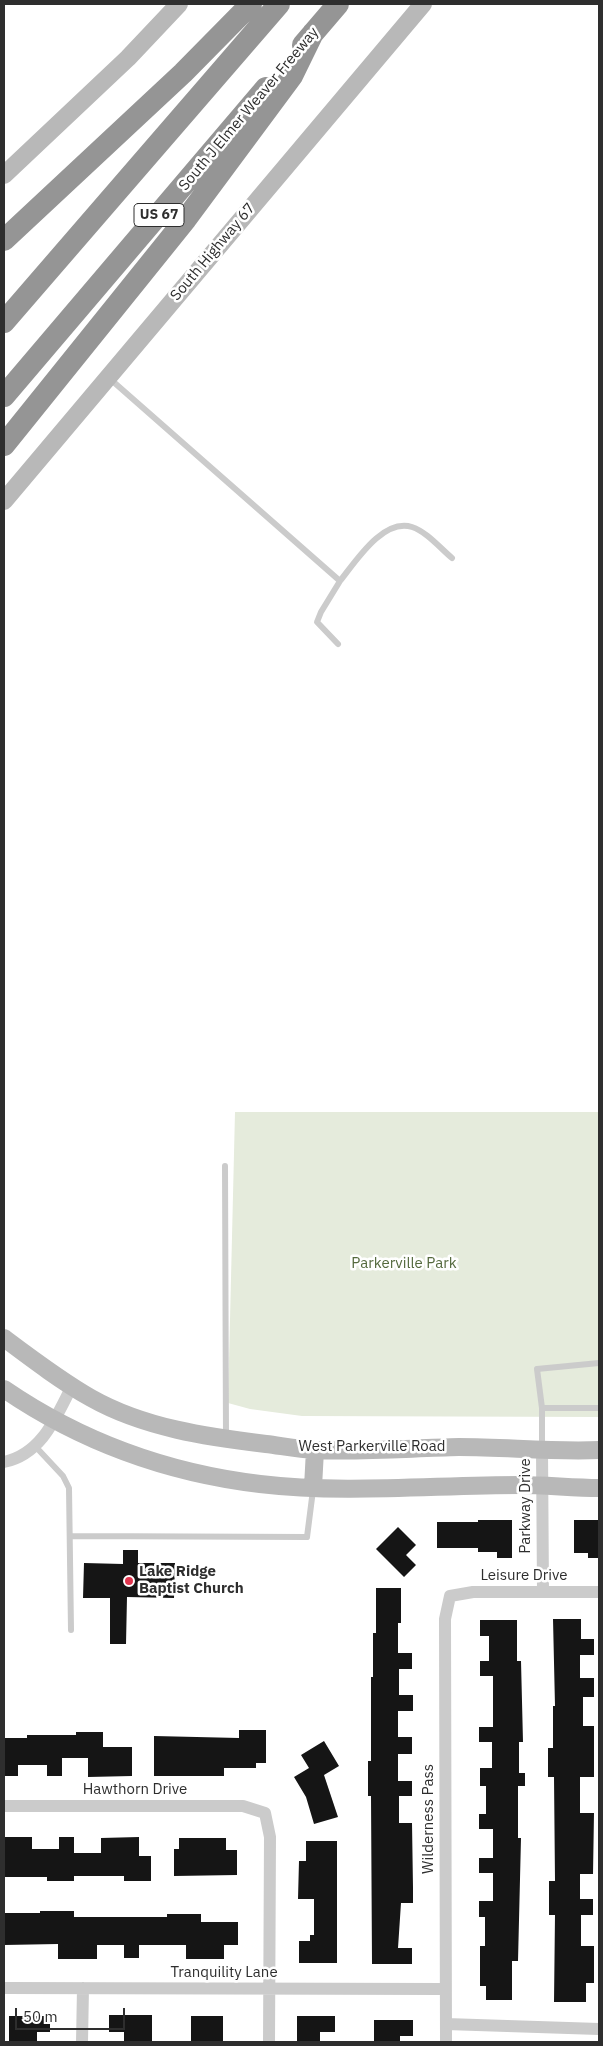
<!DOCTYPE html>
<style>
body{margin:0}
#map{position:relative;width:603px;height:2046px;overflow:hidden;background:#fff;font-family:"IBM Plex Sans",sans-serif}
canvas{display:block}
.frame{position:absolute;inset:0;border:5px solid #2e2e2e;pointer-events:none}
.scale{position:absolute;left:15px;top:2008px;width:110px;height:22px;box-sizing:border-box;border:2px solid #2e2e2e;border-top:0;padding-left:6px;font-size:15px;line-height:18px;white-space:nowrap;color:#2e2e2e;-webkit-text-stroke:4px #fff;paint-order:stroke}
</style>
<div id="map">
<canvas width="603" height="2046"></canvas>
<div class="frame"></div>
<div class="scale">50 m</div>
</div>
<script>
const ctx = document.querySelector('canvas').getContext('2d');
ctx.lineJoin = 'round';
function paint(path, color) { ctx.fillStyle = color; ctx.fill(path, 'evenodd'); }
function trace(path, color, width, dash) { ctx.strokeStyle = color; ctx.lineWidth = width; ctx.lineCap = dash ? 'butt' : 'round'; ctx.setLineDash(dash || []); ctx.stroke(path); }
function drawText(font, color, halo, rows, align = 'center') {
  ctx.font = font + ' "IBM Plex Sans",sans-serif'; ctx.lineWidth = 5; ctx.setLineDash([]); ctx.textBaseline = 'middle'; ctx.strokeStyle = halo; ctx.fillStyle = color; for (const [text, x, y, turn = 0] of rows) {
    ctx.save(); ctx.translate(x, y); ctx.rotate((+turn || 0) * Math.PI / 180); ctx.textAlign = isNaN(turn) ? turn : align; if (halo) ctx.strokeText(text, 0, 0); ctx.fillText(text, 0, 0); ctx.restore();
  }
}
const green = new Path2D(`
 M235 1112H599V1417L302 1416 250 1409 228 1403Z`);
const building = new Path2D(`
 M478 1520H512V1558H497V1552H478V1548H437V1522H478Z
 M574 1520H599V1558H588V1553H574Z
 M398 1527 416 1545 406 1555 416 1565 404 1577 376 1549Z
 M123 1550H138V1563H175L174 1598 127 1597 126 1644H110V1598H83L84 1563 123 1564Z
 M376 1588H401V1623H398V1653H412V1669H399V1695H413V1711H398V1737H412V1754H398V1781H412V1796H399V1823H412L413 1888V1903H401L398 1948H412V1964H372L371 1796H368V1761H371V1677H373V1633H376Z
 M553 1619H581V1639H594V1655H580V1678H594V1697H583V1726H594V1777H580V1813H594L593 1874H580V1899H593V1915H581V1946H594V1983H586V2002H554L555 1915H549V1881H555L554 1777H548V1748H553V1706H555Z
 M480 1620H517V1661H521L523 1742H519V1773H525V1786H518V1838H521L518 1961H512V2000H486V1986H480V1946H485V1917H479V1901H493V1873H479V1858H493V1829H479V1814H486V1786H480V1768H492V1742H479V1727H493V1676H480V1661H489V1636H480Z
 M239 1730H266V1763H256V1768H224V1776H154V1736L239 1738Z
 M76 1732H103V1747H132V1776L88 1777V1758H62V1776H47V1765H18V1776H4V1738H27V1735H76Z
 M324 1741 339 1766 324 1775 338 1817 314 1824 306 1797 294 1777 309 1768 301 1755Z
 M5 1837H32V1849H59V1837H74V1853H101V1838L139 1837V1856H151V1881H124V1876H74V1881H47V1877H5Z
 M179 1838H226V1850H237V1875L174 1876V1849H179Z
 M306 1841H337V1963H299V1941H310V1935H314V1899H298L299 1861H306Z
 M40 1911H74V1917H167V1914H201V1922H238V1945H224V1959H186V1945H139V1958H124V1945H97V1959H58V1944L4 1945V1913H40Z
 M109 2015H152V2042H124V2032H109Z
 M9 2016H50V2032H37V2042H9Z
 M191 2016H223V2042H191Z
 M297 2016H335V2032H320V2042H297Z
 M374 2020H413V2036H400V2042H374Z`);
const lane = new Path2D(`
 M109 378 340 581C356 561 383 518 412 527 427 532 440 548 452 558
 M338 644 317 622 321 612 340 581
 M225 1166 226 1438
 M542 1408H599
 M35 1446 63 1476 69 1488 71 1630
 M542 1449V1408L537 1369 599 1363
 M70 1536 307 1537 313 1490`);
const street = new Path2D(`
 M542 1450 543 1592
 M4 1462C42 1454 56 1417 72 1386
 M4 1806H243L265 1813 270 1837 269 2042
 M4 1988 445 1989
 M446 2024 599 2029
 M82 2042 83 1988
 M446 2042 445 1619 450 1596 473 1592H599`);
const secondary = new Path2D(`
 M4 175 128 58 179 4
 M4 501 423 4
 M4 1338C32 1359 61 1381 91 1398 144 1428 208 1437 266 1444 282 1446 299 1449 315 1450 363 1452 412 1448 459 1447 506 1447 552 1452 599 1450
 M4 1389C80 1441 168 1473 260 1484 344 1494 435 1485 520 1485 546 1485 573 1488 599 1488
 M313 1487 315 1450`);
const highway = new Path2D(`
 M303 45 338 4
 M4 240 183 73 251 4
 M4 322 279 4
 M4 396 266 88
 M4 445 186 219 292 76 313 33`);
const markers = [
 [129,1581,5,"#e0354e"]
];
const shields = [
 [159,215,50]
];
const shieldNames = [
 ["US 67",159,215]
];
const streetNames = [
 ["South J Elmer Weaver Freeway",249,109,-50],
 ["South Highway 67",213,252,-50],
 ["West Parkerville Road",372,1447],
 ["Parkway Drive",526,1506,-90],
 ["Leisure Drive",524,1576],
 ["Hawthorn Drive",135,1790],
 ["Wilderness Pass",429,1819,-90],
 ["Tranquility Lane",224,1973]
];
const parkNames = [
 ["Parkerville Park",404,1264]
];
const poiNames = [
 ["Lake Ridge",139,1572],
 ["Baptist Church",139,1589]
];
paint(green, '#e5ebdc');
paint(building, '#151515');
trace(lane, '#cbcbcb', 6);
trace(street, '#cbcbcb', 12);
trace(secondary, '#b8b8b8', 18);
trace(highway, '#959595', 22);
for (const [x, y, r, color] of markers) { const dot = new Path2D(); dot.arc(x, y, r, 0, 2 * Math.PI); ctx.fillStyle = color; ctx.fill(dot); trace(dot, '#fff', 2); }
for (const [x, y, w] of shields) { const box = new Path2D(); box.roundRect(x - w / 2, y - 11.5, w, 23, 4); ctx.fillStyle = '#fff'; ctx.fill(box); trace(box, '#2e2e2e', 1); }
drawText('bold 14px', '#2e2e2e', null, shieldNames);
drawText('15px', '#2e2e2e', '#fff', streetNames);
drawText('15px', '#54693d', '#fff', parkNames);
drawText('bold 15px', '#2e2e2e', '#fff', poiNames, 'left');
</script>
